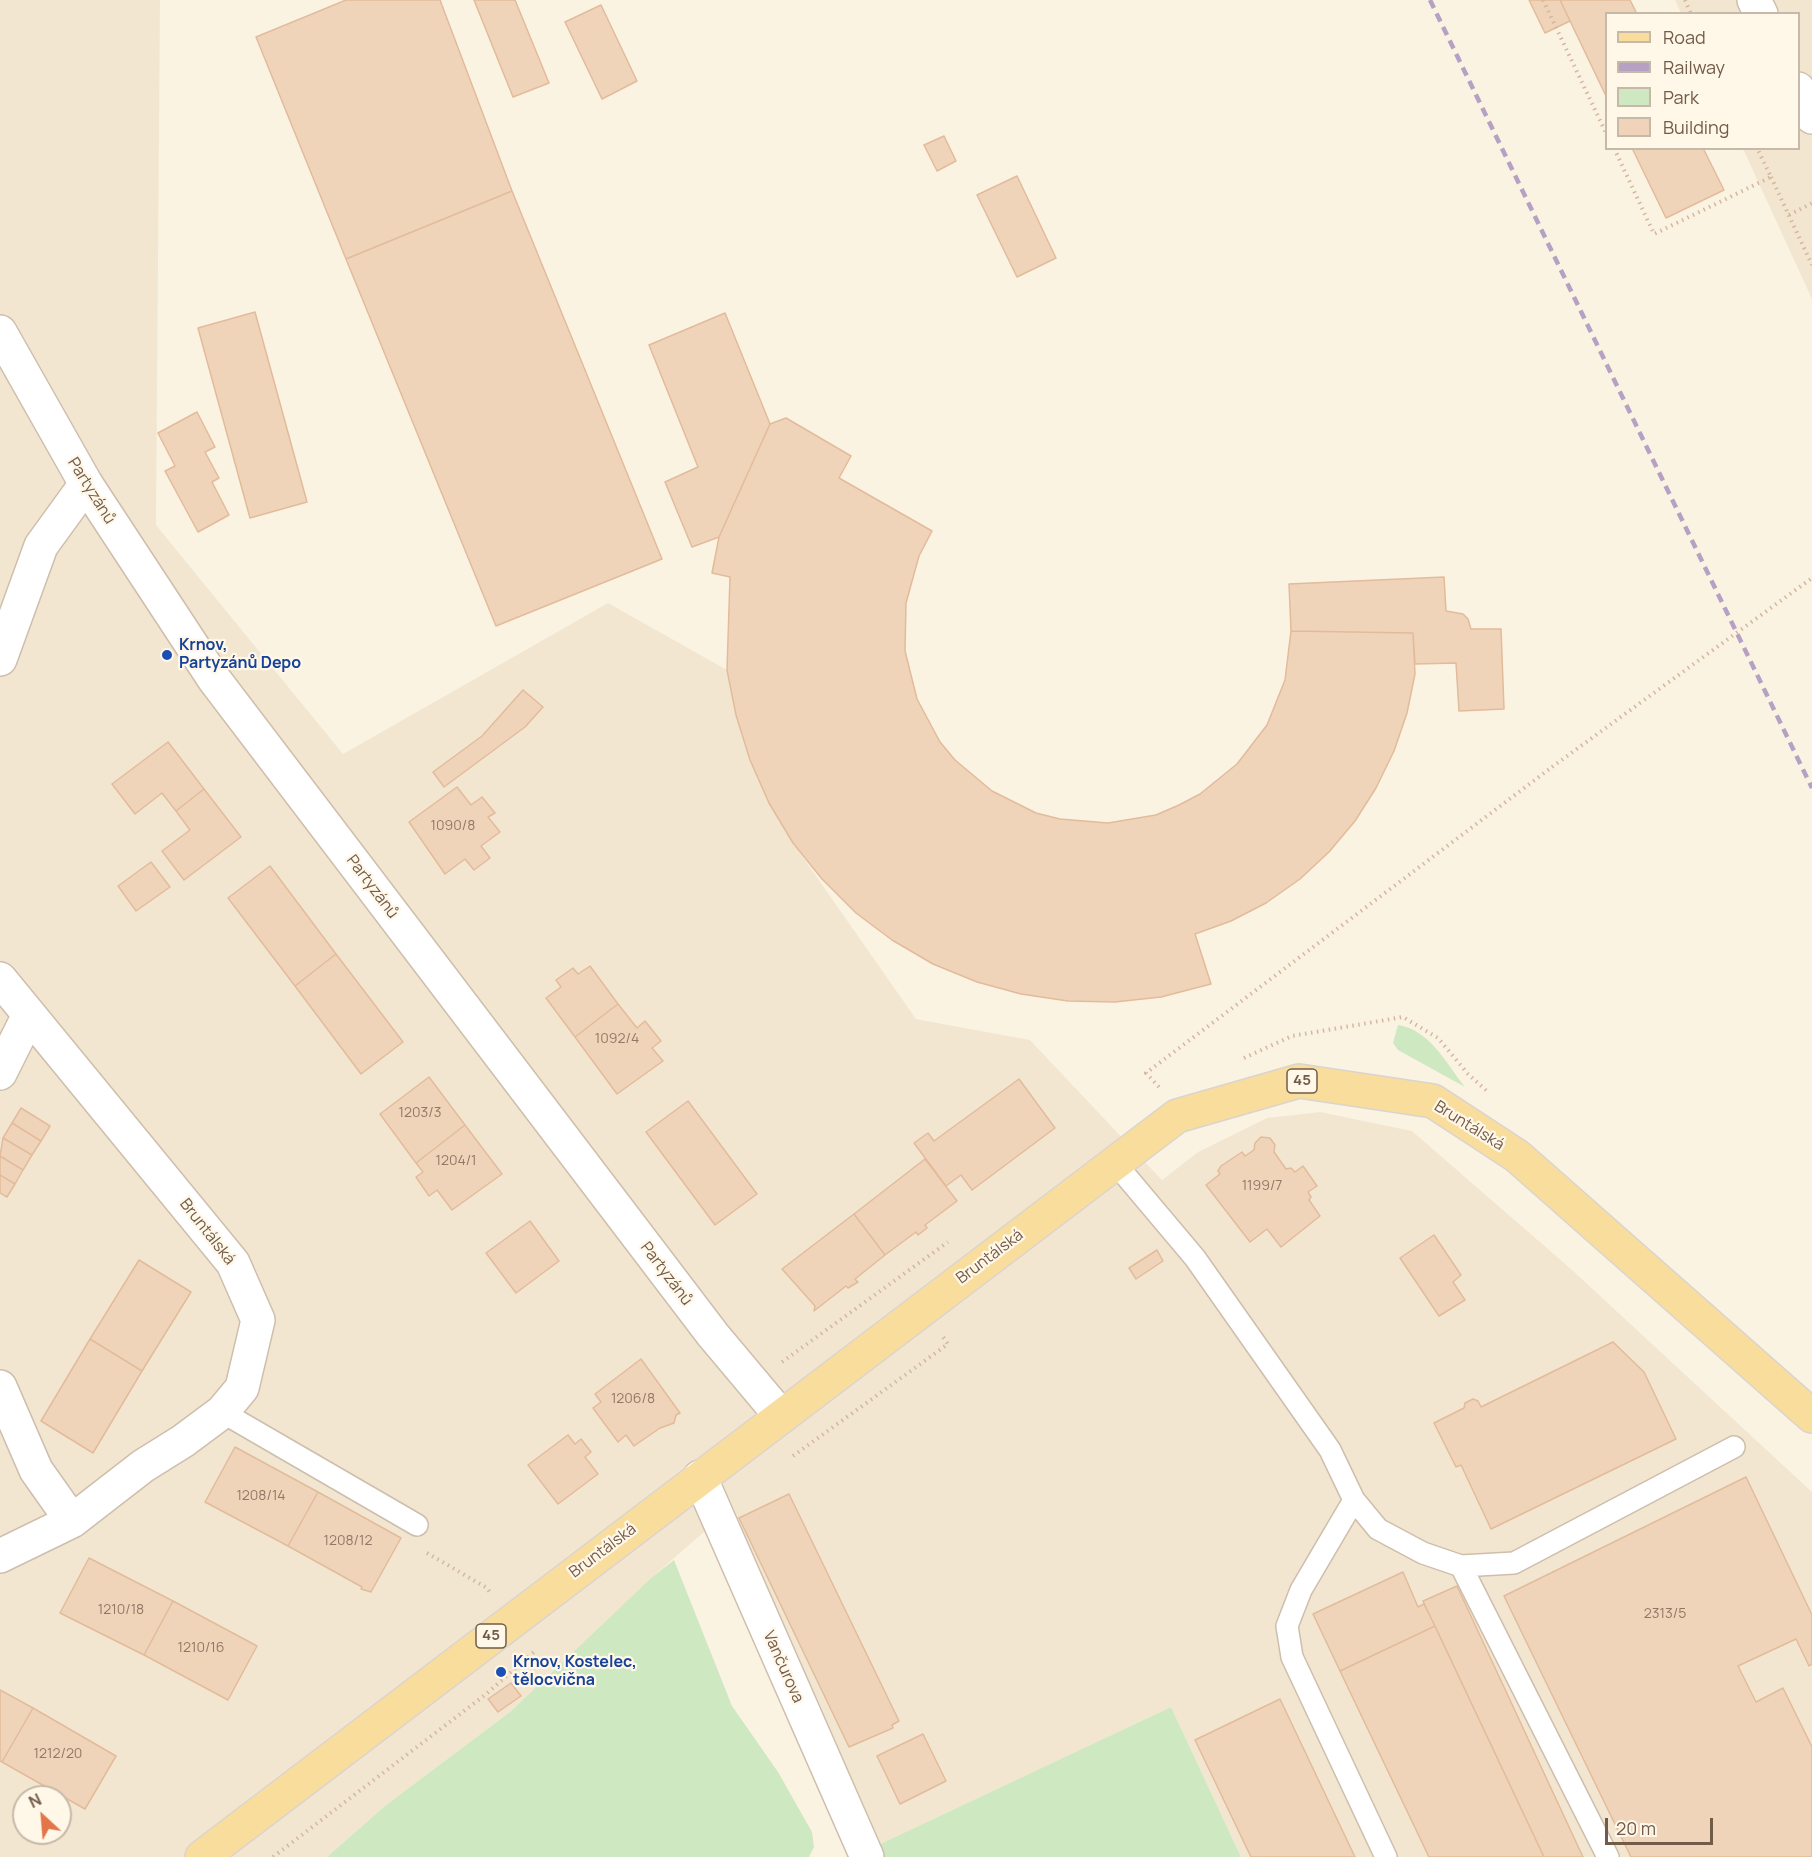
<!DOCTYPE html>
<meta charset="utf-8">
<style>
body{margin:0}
#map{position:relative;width:1812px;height:1857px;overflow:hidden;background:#fbf3e2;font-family:Manrope,sans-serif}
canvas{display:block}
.legend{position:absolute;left:1605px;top:12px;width:195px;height:138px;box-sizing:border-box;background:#fff7e8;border:2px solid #c7b9a8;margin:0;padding:8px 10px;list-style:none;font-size:18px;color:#725b49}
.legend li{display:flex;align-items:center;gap:12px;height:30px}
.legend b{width:30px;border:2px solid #c7b9a8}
.north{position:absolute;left:12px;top:1785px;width:60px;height:60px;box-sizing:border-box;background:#fff7e8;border:2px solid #c7b9a8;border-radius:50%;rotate:334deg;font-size:16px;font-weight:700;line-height:24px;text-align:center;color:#725b49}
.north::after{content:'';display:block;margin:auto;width:21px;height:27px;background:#e37649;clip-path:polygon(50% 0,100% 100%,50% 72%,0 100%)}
.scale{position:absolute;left:1605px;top:1818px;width:108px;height:27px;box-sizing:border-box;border:3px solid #725b49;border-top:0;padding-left:8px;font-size:18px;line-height:21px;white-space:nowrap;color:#725b49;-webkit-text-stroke:4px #fff7e8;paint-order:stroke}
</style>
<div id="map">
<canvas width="1812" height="1857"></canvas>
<ul class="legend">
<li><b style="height:8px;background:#f9dd9c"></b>Road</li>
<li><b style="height:8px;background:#b6a1c4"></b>Railway</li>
<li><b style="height:16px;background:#cee8c1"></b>Park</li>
<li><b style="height:16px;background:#f0d4ba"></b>Building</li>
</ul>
<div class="north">N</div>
<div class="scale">20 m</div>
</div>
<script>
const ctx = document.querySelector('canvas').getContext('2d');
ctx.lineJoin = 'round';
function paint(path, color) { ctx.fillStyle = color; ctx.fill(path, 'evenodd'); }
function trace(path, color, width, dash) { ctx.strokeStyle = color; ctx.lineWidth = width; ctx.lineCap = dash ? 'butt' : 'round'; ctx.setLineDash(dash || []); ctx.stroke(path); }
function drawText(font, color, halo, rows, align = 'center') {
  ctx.font = font + ' Manrope,sans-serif'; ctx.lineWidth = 4.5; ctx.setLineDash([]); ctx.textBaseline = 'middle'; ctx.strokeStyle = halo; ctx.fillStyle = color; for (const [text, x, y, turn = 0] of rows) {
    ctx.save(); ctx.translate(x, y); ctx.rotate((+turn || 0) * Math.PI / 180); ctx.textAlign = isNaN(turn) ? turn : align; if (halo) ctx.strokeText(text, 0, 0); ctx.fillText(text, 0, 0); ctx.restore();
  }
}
const residential = new Path2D(`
 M0 0H160L156 525 343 754 608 603 727 670 736 715 750 760 769 803 793 843 916 1019 1030 1040 1162 1180 1198 1152 1267 1118 1320 1112 1412 1131 1571 1269 1812 1492V1857H1241L1171 1707 876 1846 833 1760 733 1507 651 1578 510 1712 386 1805 327 1857H0ZM24 1797H60V1833H24Z
 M1675 0H1812V299L1743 149 1798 148V14L1681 13Z`);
const green = new Path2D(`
 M1398 1025C1430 1030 1446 1063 1465 1087L1398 1050 1393 1043Z
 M674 1560 732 1706 778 1772 812 1832 814 1847 809 1857H327L386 1805 510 1712 651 1578Z
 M1171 1707 1241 1857H850L876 1846Z`);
const building = new Path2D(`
 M346 0H440L512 191 346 259 256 37Z
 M474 0H515L549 83 513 97Z
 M1529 0H1560L1570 21 1545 33Z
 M1560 0H1630L1637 14H1606V96Z
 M601 5 637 81 602 99 565 22Z
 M944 136 956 161 937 171 924 145Z
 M1632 148H1703L1724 190 1666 218Z
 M1017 176 1056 258 1017 277 977 195Z
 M512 191 662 559 496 626 346 259Z
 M255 312 307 502 250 518 198 328Z
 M725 313 770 424 719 537 692 547 665 482 698 467 649 345Z
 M197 412 215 447 205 452 219 478 212 482 229 515 198 532 165 471 175 466 158 433Z
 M786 418 851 456 839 478 932 531 919 556 906 603 905 651 917 699 940 742 955 760 992 791 1036 813 1060 819 1108 823 1156 815 1179 805 1200 794 1237 764 1267 725 1285 680 1291 631 1413 633 1415 674 1407 713 1394 751 1376 788 1355 821 1329 852 1300 879 1266 903 1231 921 1195 934 1211 984 1161 997 1115 1002 1068 1001 1021 994 977 982 933 964 892 940 856 913 822 879 793 843 769 803 750 760 736 715 727 670 730 577 712 573 719 537 770 424Z
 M1444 577 1446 611 1463 614 1468 619 1471 629H1501L1504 709 1459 711 1456 663 1415 664 1413 633 1291 631 1289 584Z
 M523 690 543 707 525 727 444 787 433 772 482 736Z
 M168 742 204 789 176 811 162 793 135 814 112 784Z
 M457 787 471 805 482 797 495 813 488 817 500 832 481 846 490 858 474 870 465 859 445 874 409 822Z
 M204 789 241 837 184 880 162 851 190 830 176 811Z
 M151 862 170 887 136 911 118 886Z
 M270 866 336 954 295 986 228 898Z
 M336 954 403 1042 361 1074 295 986Z
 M590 966 618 1004 575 1037 546 998 561 987 556 980 573 968 578 974Z
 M618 1004 637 1028 645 1021 661 1041 652 1048 663 1061 617 1094 575 1037Z
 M429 1077 465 1125 416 1163 380 1114Z
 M1019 1079 1055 1128 972 1190 961 1175 946 1186 914 1143 928 1133 934 1141Z
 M688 1101 757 1194 715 1225 646 1132Z
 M21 1108 50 1126 41 1141 12 1123Z
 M12 1123 41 1141 32 1155 3 1138Z
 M465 1125 502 1174 452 1210 437 1190 429 1196 416 1177 423 1172 416 1163Z
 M1261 1137 1270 1138 1275 1145 1274 1152 1286 1169 1291 1168 1295 1172 1303 1166 1317 1186 1308 1192 1311 1197 1309 1200 1320 1216 1281 1247 1267 1229 1250 1242 1206 1185 1220 1174 1218 1171 1221 1166 1242 1152 1245 1156 1254 1150 1255 1143Z
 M3 1138 32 1155 23 1170 0 1156Z
 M0 1156 23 1170 15 1184 0 1175Z
 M925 1159 957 1201 925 1225 927 1228 918 1235 916 1232 885 1255 854 1214Z
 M0 1175 15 1184 7 1197 0 1193Z
 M854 1214 885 1255 855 1279 858 1282 848 1288 846 1286 814 1311 815 1306 782 1269Z
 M530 1221 559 1261 516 1293 486 1253Z
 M1434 1235 1461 1275 1453 1282 1465 1300 1439 1316 1400 1258Z
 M1157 1250 1163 1261 1136 1279 1129 1268Z
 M139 1260 191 1292 142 1371 90 1339Z
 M90 1339 142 1371 93 1453 41 1421Z
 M1613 1342 1644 1372 1676 1439 1491 1529 1461 1465 1456 1467 1434 1423 1464 1408 1465 1403 1473 1399 1478 1401 1481 1407Z
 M641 1359 680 1413 676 1415 674 1423 660 1428 634 1446 626 1435 618 1442 593 1408 601 1402 595 1394Z
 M568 1435 575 1444 581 1439 591 1452 585 1457 598 1474 558 1504 528 1465Z
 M235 1447 318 1492 288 1546 205 1502Z
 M1746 1477 1812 1615V1664L1809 1666 1796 1639 1738 1666 1756 1702 1783 1688 1812 1747V1857H1631L1504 1596Z
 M318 1492 401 1538 371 1592 361 1589 362 1587 288 1546Z
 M789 1494 899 1721 892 1725 893 1728 849 1747 739 1518Z
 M89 1558 173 1601 144 1655 60 1613Z
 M1403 1572 1418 1607 1424 1604 1435 1626 1340 1671 1313 1614Z
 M1457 1586 1583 1857H1544L1423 1601Z
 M173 1601 257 1646 228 1700 144 1655Z
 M1435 1626 1544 1857H1429L1340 1671Z
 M511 1683 521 1696 498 1712 488 1699Z
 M0 1690 33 1708 2 1762 0 1761Z
 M1280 1699 1355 1857H1251L1195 1740Z
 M33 1708 116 1756 85 1809 2 1762Z
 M923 1734 946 1781 900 1804 877 1756Z`);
const path = new Path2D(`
 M1543 0 1606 133
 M1685 0 1691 14
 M1614 148 1654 234 1771 177 1757 148
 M1771 177 1812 265
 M1789 215 1812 203
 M1244 1058 1292 1036 1403 1017 1438 1038 1468 1074 1489 1093
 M1159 1087 1146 1073 1552 767
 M782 1362 948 1242
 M793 1456 948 1344 943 1337
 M427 1553 487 1588 491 1594
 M273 1857 485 1695 534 1652 533 1650`);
const service = new Path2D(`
 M1115 1163 1195 1258 1330 1450 1354 1500 1378 1529 1423 1553 1461 1566 1514 1563 1734 1447
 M222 1412 417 1525
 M1354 1500 1301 1590 1287 1626 1292 1657 1386 1857
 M1461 1566 1608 1857`);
const minor = new Path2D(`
 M1754 0 1761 14
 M1798 89 1812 117
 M0 659 41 546 86 484
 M0 979 233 1263 258 1320 242 1388 222 1412 183 1441 143 1466 72 1521 0 1556
 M0 1073 29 1015
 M0 1387 36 1470 72 1521
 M700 1477 867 1857`);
const tertiary = new Path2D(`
 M0 332 86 484 214 679 713 1335 781 1416`);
const primary = new Path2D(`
 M202 1857 1177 1116 1299 1081 1433 1101 1517 1156 1812 1416`);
const rail = new Path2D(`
 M1430 0 1812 788`);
const pathBridge = new Path2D(`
 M1552 767 1812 578`);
const markers = [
 [167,655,6,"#1a4fb4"],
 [501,1672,6,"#1a4fb4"]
];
const numberNames = [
 ["1090/8",453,826],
 ["1092/4",617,1039],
 ["1203/3",420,1113],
 ["1204/1",456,1161],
 ["1199/7",1262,1186],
 ["1206/8",633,1399],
 ["1208/14",261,1496],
 ["1208/12",348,1541],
 ["1210/18",121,1610],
 ["2313/5",1665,1614],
 ["1210/16",201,1648],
 ["1212/20",58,1754]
];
const shields = [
 [1302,1081,30],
 [491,1636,30]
];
const shieldNames = [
 ["45",1302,1081],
 ["45",491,1636]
];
const streetNames = [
 ["Partyzánů",91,491,58],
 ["Partyzánů",372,887,53],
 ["Bruntálská",1469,1126,32],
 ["Bruntálská",207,1232,52],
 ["Bruntálská",990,1257,-37],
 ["Partyzánů",666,1274,53],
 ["Bruntálská",603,1551,-37],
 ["Vančurova",783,1667,66]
];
const transitNames = [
 ["Krnov,",179,646],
 ["Partyzánů Depo",179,664],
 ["Krnov, Kostelec,",513,1663],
 ["tělocvična",513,1681]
];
paint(residential, '#f3e6d1');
paint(green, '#cee8c1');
paint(building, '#f0d4ba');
trace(building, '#e2bb9b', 1.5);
trace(service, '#cebeac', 24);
trace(minor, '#cebeac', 36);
trace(tertiary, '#cebeac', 36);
trace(primary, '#dad4d0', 36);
trace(path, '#d5b79e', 4, [1.5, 4.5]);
trace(service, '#fff', 21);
trace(minor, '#fff', 33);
trace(tertiary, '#fff', 33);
trace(primary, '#f9dd9c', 33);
trace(rail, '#b6a1c4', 4.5, [9, 6]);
trace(pathBridge, '#d5b79e', 4, [1.5, 4.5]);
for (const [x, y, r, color] of markers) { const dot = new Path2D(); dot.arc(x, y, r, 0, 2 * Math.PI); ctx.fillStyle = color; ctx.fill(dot); trace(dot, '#fff7e8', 2); }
drawText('14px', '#927965', null, numberNames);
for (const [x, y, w] of shields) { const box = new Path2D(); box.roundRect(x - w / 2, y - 12, w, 24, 4.5); ctx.fillStyle = '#fff7e8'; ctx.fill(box); trace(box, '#725b49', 1.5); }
drawText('bold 15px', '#725b49', null, shieldNames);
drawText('16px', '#725b49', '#fff7e8', streetNames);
drawText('bold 16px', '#164399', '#fff7e8', transitNames, 'left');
</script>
